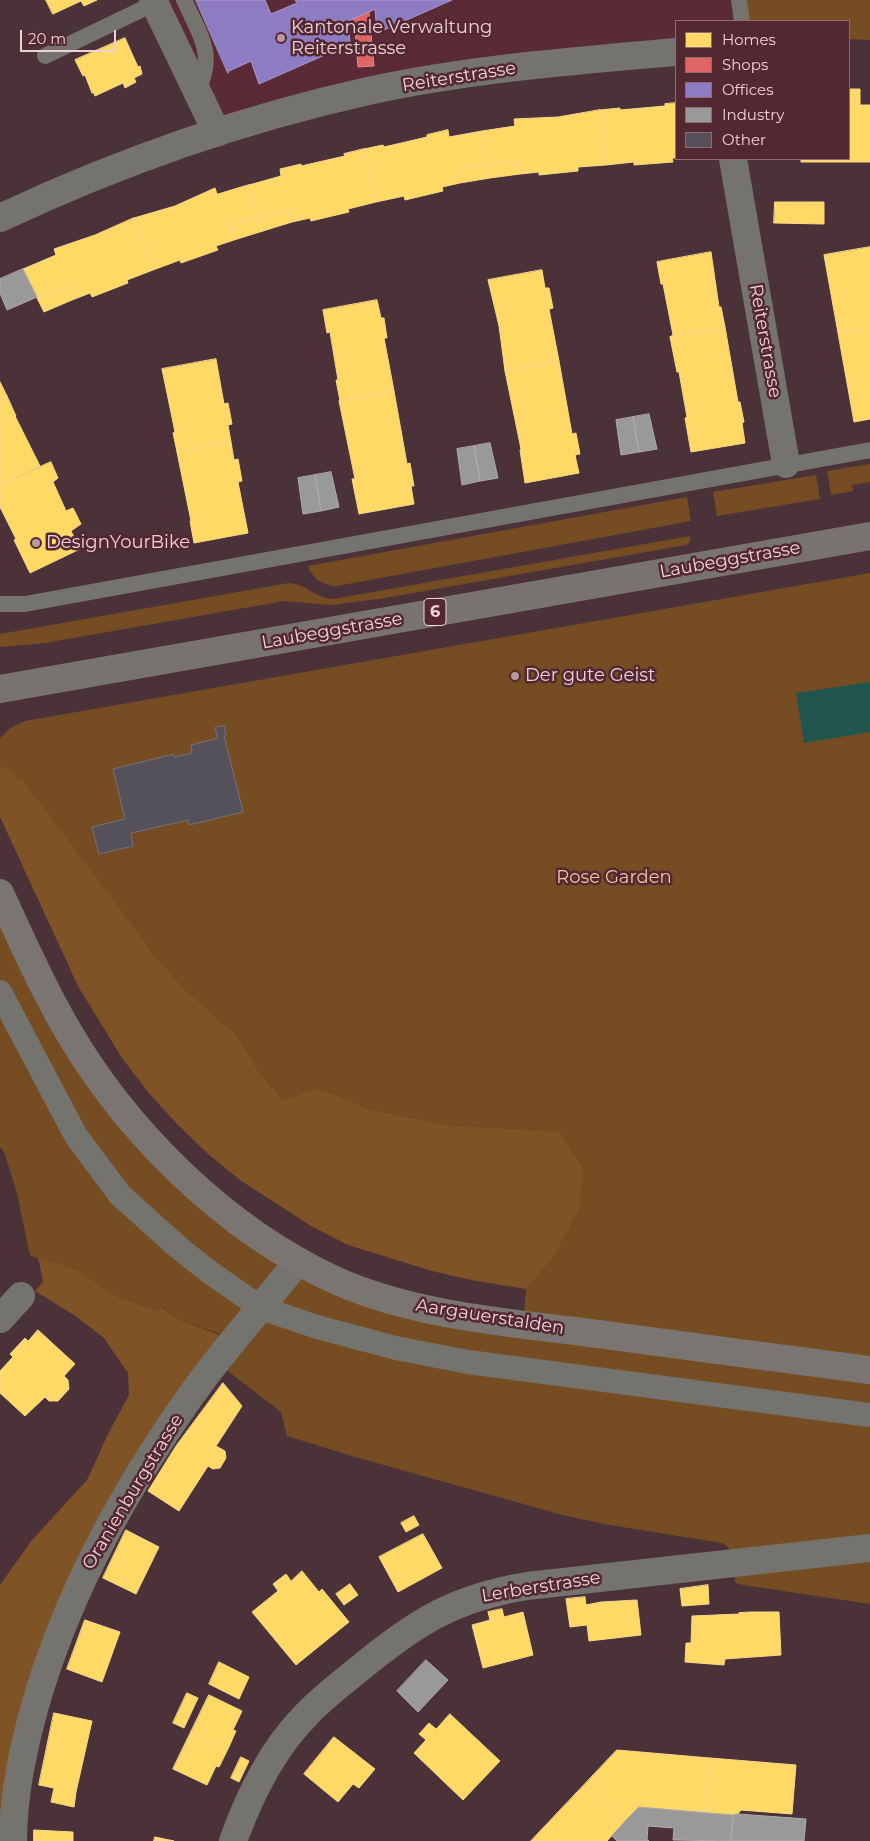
<!DOCTYPE html>
<style>
body{margin:0}
#map{position:relative;width:870px;height:1841px;overflow:hidden;background:#4a3238;font-family:Montserrat,sans-serif}
canvas{display:block}
.legend{position:absolute;left:675px;top:20px;width:175px;height:140px;box-sizing:border-box;background:#542832;border:1px solid #926c74;margin:0;padding:6px 9px;list-style:none;font-size:15px;color:#eed2d6}
.legend li{display:flex;align-items:center;gap:10px;height:25px}
.legend b{width:25px;border:1px solid #926c74}
.scale{position:absolute;left:20px;top:30px;width:96px;height:22px;box-sizing:border-box;border:2px solid #eed2d6;border-top:0;padding-left:6px;font-size:15px;line-height:18px;white-space:nowrap;color:#eed2d6;-webkit-text-stroke:4px #542832;paint-order:stroke}
</style>
<div id="map">
<canvas width="870" height="1841"></canvas>
<ul class="legend">
<li><b style="height:14px;background:#ffd966"></b>Homes</li>
<li><b style="height:14px;background:#e06666"></b>Shops</li>
<li><b style="height:14px;background:#8e7cc3"></b>Offices</li>
<li><b style="height:14px;background:#999"></b>Industry</li>
<li><b style="height:14px;background:#54515a"></b>Other</li>
</ul>
<div class="scale">20 m</div>
</div>
<script>
const ctx = document.querySelector('canvas').getContext('2d');
ctx.lineJoin = 'round';
function paint(path, color) { ctx.fillStyle = color; ctx.fill(path, 'evenodd'); }
function trace(path, color, width, dash) { ctx.strokeStyle = color; ctx.lineWidth = width; ctx.lineCap = dash ? 'butt' : 'round'; ctx.setLineDash(dash || []); ctx.stroke(path); }
function drawText(font, color, halo, rows, align = 'center') {
  ctx.font = font + ' Montserrat,sans-serif'; ctx.lineWidth = 5; ctx.setLineDash([]); ctx.textBaseline = 'middle'; ctx.strokeStyle = halo; ctx.fillStyle = color; for (const [text, x, y, turn = 0] of rows) {
    ctx.save(); ctx.translate(x, y); ctx.rotate((+turn || 0) * Math.PI / 180); ctx.textAlign = isNaN(turn) ? turn : align; if (halo) ctx.strokeText(text, 0, 0); ctx.fillText(text, 0, 0); ctx.restore();
  }
}
const built = new Path2D(`
 M166 0H730L734 5 735 21H676V40L224 117Z`);
const green = new Path2D(`
 M747 0H870V40L849 39V21H750Z
 M870 464V482L852 485 853 491 831 495 827 471Z
 M816 475 820 499 717 516 713 492Z
 M687 497 691 521 337 586C324 586 312 579 308 566Z
 M690 536V542L686 545 385 598 331 605 284 601 45 643 0 647V634L289 583C304 583 315 598 333 599Z
 M870 573V1604L737 1584 735 1581C734 1566 737 1551 722 1543L604 1524 563 1515 355 1457 287 1436 281 1412 207 1355 220 1334 180 1320 162 1307 157 1311 118 1297 81 1272 59 1263 30 1256 17 1193 4 1152 0 1147V899L90 1070 286 1257 523 1327 526 1289 550 1262 559 1131 446 1125 369 1109 318 1088 283 1100 259 1072 238 1037 185 989 156 957 17 776 0 766V738L9 729 25 721Z`);
const forest = new Path2D(`
 M0 766 13 772 19 779 21 778 156 957 185 989 238 1037 259 1072 283 1100 318 1088 369 1109 446 1125 559 1131 583 1169 579 1210 550 1262 526 1289 471 1280 432 1271 348 1245 311 1226 240 1180 207 1153 176 1123 148 1092 122 1058 78 986 0 817Z
 M38 1257 59 1263 81 1272 118 1297 157 1311 161 1307 180 1320 222 1336 111 1498 0 1841V1585L32 1540 87 1480 108 1434 129 1395 128 1373 104 1338 74 1315 35 1291 43 1282Z`);
const water = new Path2D(`
 M870 682V732L804 743 796 693Z`);
const homes = new Path2D(`
 M46 0H97L84 6 81 1 53 14Z
 M125 38 138 67 140 66 142 74 134 78 136 82 125 88 123 83 95 96 94 93H92L85 75 83 76 75 60Z
 M849 89H860V105H870V162H801V159H849Z
 M676 103V158H672L673 162 634 165V162L606 165 600 110 620 108V110L665 106V104Z
 M600 110 606 165 578 167V171L539 175V172L520 174 518 160 487 164 482 131 515 126 514 119 558 117Z
 M448 130 449 137 482 131 487 164 457 169 460 183 442 187 443 191 405 200 404 196 376 202 364 149 383 145 384 147 427 137V135Z
 M364 149 376 202 348 209 349 212 311 221 310 218 292 222 289 209 259 217 249 185 281 176 280 169 301 164V166L345 156 344 154Z
 M518 160 520 174 490 178 487 164Z
 M487 164 490 178 460 183 457 169Z
 M249 185 259 217 229 226 234 240 216 246 218 250 181 263 180 260 153 270 134 218 175 206 215 188 217 194Z
 M775 202H824V224L774 223Z
 M289 209 292 222 263 231 259 217Z
 M259 217 263 231 234 240 229 226Z
 M134 218 153 270 127 280 128 283 92 297 90 293 72 300 68 287 38 300 23 269 56 255 54 249 95 235Z
 M870 247V328L838 333 824 255Z
 M711 252 719 307H721L725 327 670 337 673 335 663 284H661L657 262Z
 M542 270 545 288H549L553 308 549 309 559 361 505 371 499 326 488 280Z
 M68 287 72 300 44 312 38 300Z
 M377 300 381 318H384L387 338H384L394 391 340 401 336 380H338L330 332 327 333 323 310Z
 M725 327 738 402H740L744 422 742 423 745 443 691 452 685 418 687 417 679 372H677L670 337Z
 M870 328V419L854 422 838 333Z
 M216 359 224 404 228 403 232 424 228 425 231 442 177 452 173 433 175 432 162 369Z
 M559 361 572 434 576 433 580 454 575 455 579 473 525 483 520 450 521 449 505 371Z
 M0 382 7 396 0 400Z
 M394 391 407 464 410 463 414 486H411L414 504 359 514 352 479H355L339 401Z
 M7 396 16 416H15L40 466 0 485V400Z
 M231 442 234 460 238 459 242 481 238 482 248 533 194 543 190 521H191L177 452Z
 M51 462 58 478 53 482 66 511 73 508 81 524 71 531 80 549 30 573 14 540 16 539 0 507V485Z
 M38 1330 75 1364 64 1376 68 1380 69 1389 58 1401H49L45 1397 25 1416 0 1393V1371L13 1357 10 1354 25 1338 28 1341Z
 M223 1383 242 1406 216 1446 225 1451 226 1458 220 1468 213 1469 208 1466 179 1511 148 1491 176 1446Z
 M414 1516 419 1525 406 1532 401 1523Z
 M126 1530 159 1547 136 1594 103 1578Z
 M423 1534 442 1568 398 1592 379 1557Z
 M302 1571 319 1592 322 1589 349 1622 296 1665 252 1612 278 1591 273 1584 286 1574 291 1581Z
 M350 1584 358 1595 344 1605 336 1594Z
 M708 1585 709 1604 682 1606 680 1589Z
 M585 1597 586 1605 601 1602 637 1600 641 1635 589 1641 587 1625 570 1627 566 1599Z
 M502 1609 504 1617 523 1612 533 1655 483 1668 472 1625 490 1620 488 1612Z
 M750 1612H779L781 1655 725 1659 724 1665 685 1662 686 1643H691L692 1616 739 1614V1613Z
 M85 1620 120 1632 102 1682 67 1669Z
 M219 1662 249 1677 239 1699 209 1684Z
 M187 1693 198 1698 184 1728 173 1723Z
 M209 1695 242 1711 233 1730 236 1731 228 1749 191 1732Z
 M54 1713 92 1721 76 1792 74 1807 51 1802 54 1788 39 1785Z
 M450 1714 500 1761 463 1800 414 1753 426 1740 419 1734 429 1723 436 1729Z
 M191 1732 228 1749 219 1767 216 1766 207 1785 173 1769Z
 M334 1737 375 1769 359 1788 353 1784 338 1802 304 1774Z
 M617 1750 710 1758 705 1813 639 1807 626 1820 586 1783Z
 M241 1757 249 1761 239 1782 231 1778Z
 M710 1758 796 1765 792 1814 741 1810 737 1815 705 1813Z
 M586 1783 626 1820 607 1841H531Z
 M34 1830 73 1832V1841H34Z
 M155 1837 174 1841H154Z`);
const shops = new Path2D(`
 M347 0H374L375 9 369 12 374 66 358 67 354 19 348 21Z`);
const offices = new Path2D(`
 M196 0H265L271 14 297 3 295 0H452L375 34V31L377 32 375 9 348 21 350 42 352 43 259 84 251 61 229 71 228 73Z`);
const industry = new Path2D(`
 M23 269 37 297 7 310 0 293V279Z
 M649 414 657 449 639 452 633 417Z
 M633 417 639 452 621 455 616 420Z
 M490 443 498 478 480 481 474 446Z
 M474 446 480 481 462 485 457 449Z
 M331 472 339 507 321 511 315 475Z
 M315 475 321 511 303 514 298 478Z
 M426 1660 448 1680 418 1712 397 1691Z
 M639 1807 733 1815 731 1841 673 1840 674 1828 648 1826 647 1839 649 1841H617L612 1836Z
 M738 1814 806 1819 804 1841H731L733 1815Z`);
const building = new Path2D(`
 M220 726H224L226 735 224 736 243 812 189 825 188 820 131 833 133 846 99 854 92 827 125 819 113 769 174 754V757L192 753 191 745 218 738 215 728Z`);
const service = new Path2D(`
 M184 0C199 33 217 55 197 91
 M739 0 742 21
 M45 56 155 3
 M0 604H25L870 450`);
const pedestrian = new Path2D(`
 M0 992 76 1136 120 1195 178 1247 208 1271 261 1308 317 1327 396 1348 468 1362 870 1415`);
const minor = new Path2D(`
 M153 0 217 133
 M733 159 786 464
 M0 218C117 163 242 119 368 91 469 69 573 61 676 52
 M0 1319 21 1296
 M13 1841C13 1793 26 1735 40 1689 75 1577 134 1473 203 1379 233 1339 267 1301 298 1261
 M233 1841C250 1794 272 1749 307 1714 323 1697 342 1683 359 1669 416 1622 454 1598 527 1586L870 1548`);
const secondary = new Path2D(`
 M0 893C20 937 40 982 64 1024 124 1130 225 1230 337 1281 411 1314 502 1322 583 1332 679 1345 774 1358 870 1370`);
const primary = new Path2D(`
 M0 689 870 536`);
const markers = [
 [281,38,5,"#b59a9f"],
 [36,543,5,"#b59a9f"],
 [515,676,5,"#b59a9f"]
];
const shields = [
 [435,612,22]
];
const shieldNames = [
 ["6",435,612]
];
const poiNames = [
 ["Kantonale Verwaltung",291,28],
 ["Reiterstrasse",291,49],
 ["DesignYourBike",46,543],
 ["Der gute Geist",525,676]
];
const streetNames = [
 ["Reiterstrasse",459,77,-9],
 ["Reiterstrasse",765,341,80],
 ["Laubeggstrasse",730,560,-10],
 ["Laubeggstrasse",332,631,-10],
 ["Aargauerstalden",490,1317,9],
 ["Oranienburgstrasse",133,1492,-59],
 ["Lerberstrasse",541,1587,-9]
];
const parkNames = [
 ["Rose Garden",614,878]
];
paint(built, '#5a2b37');
paint(green, '#764d23');
paint(forest, '#7f5325');
paint(water, '#1f544f');
paint(homes, '#ffd966');
trace(homes, '#fad788', 1);
paint(shops, '#e06666');
trace(shops, '#e48688', 1);
paint(offices, '#8e7cc3');
trace(offices, '#ab96c9', 1);
paint(industry, '#999');
trace(industry, '#b2aaab', 1);
paint(building, '#54515a');
trace(building, '#75727c', 1);
trace(service, '#74736e', 16);
trace(pedestrian, '#74736e', 24);
trace(minor, '#74736e', 28);
trace(secondary, '#7a7571', 28);
trace(primary, '#79736f', 28);
for (const [x, y, r, color] of markers) { const dot = new Path2D(); dot.arc(x, y, r, 0, 2 * Math.PI); ctx.fillStyle = color; ctx.fill(dot); trace(dot, '#542832', 2); }
for (const [x, y, w] of shields) { const box = new Path2D(); box.roundRect(x - w / 2, y - 13.5, w, 27, 4); ctx.fillStyle = '#542832'; ctx.fill(box); trace(box, '#eed2d6', 1); }
drawText('bold 16px', '#eed2d6', null, shieldNames);
drawText('18px', '#eed2d6', '#542832', poiNames, 'left');
drawText('18px', '#eed2d6', '#542832', streetNames);
drawText('18px', '#f0c69c', '#542832', parkNames);
</script>
